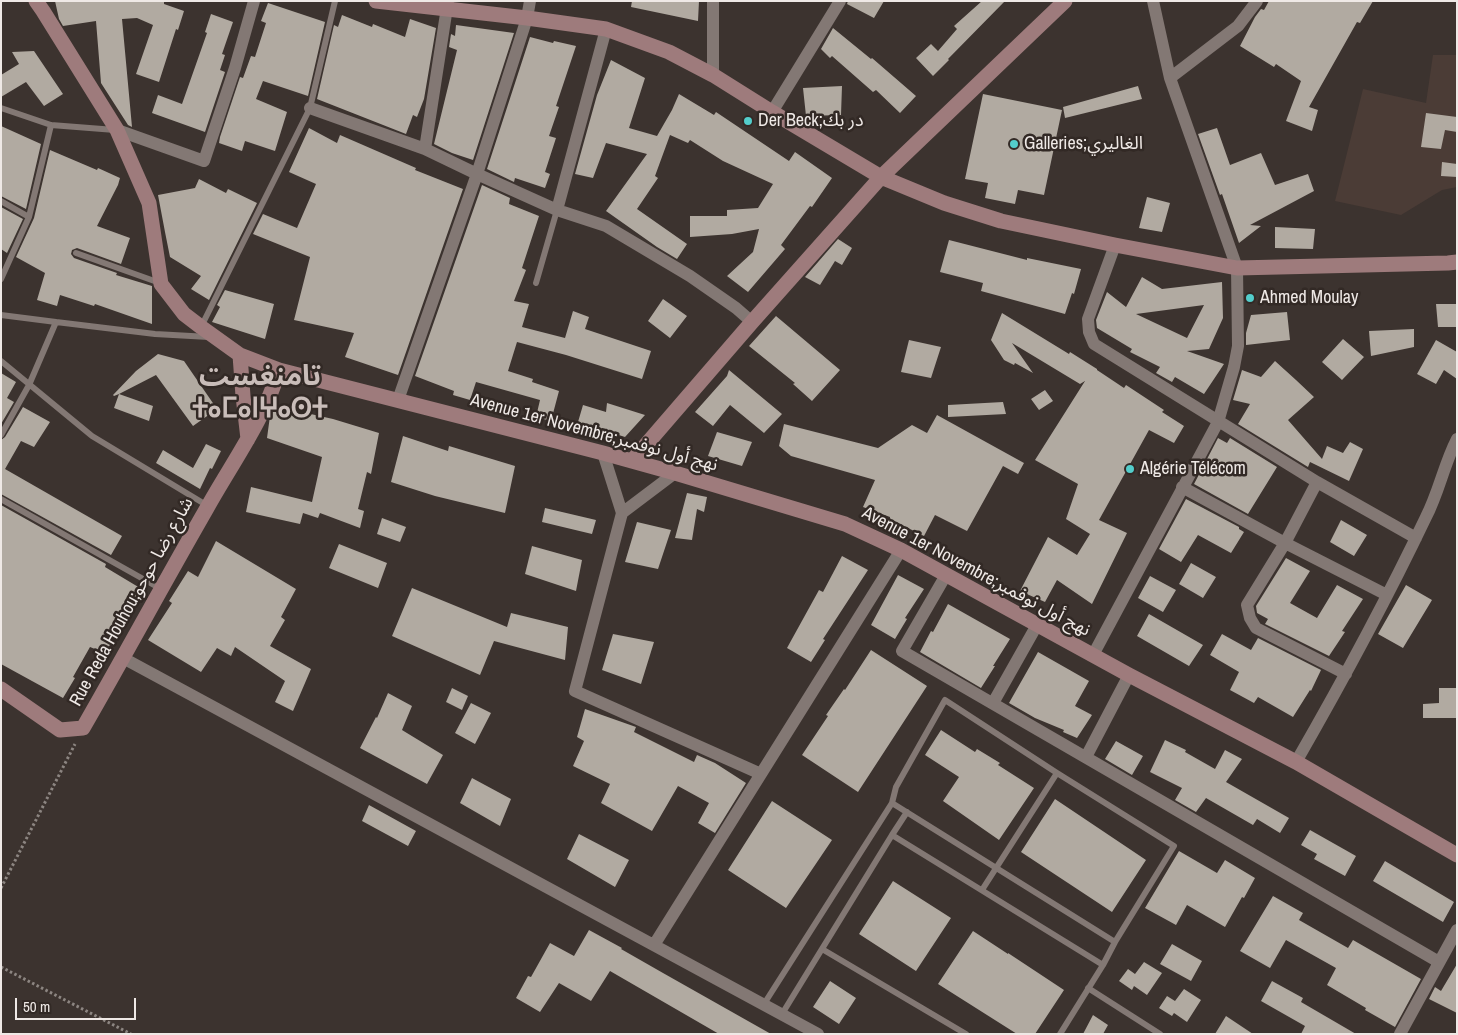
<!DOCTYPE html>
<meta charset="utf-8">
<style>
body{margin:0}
#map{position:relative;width:1458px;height:1035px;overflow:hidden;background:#3c332f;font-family:"Archivo Narrow",sans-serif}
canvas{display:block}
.frame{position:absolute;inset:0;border:2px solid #efe9e6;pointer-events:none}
.scale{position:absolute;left:15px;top:998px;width:121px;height:22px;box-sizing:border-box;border:2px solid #efe9e6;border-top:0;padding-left:6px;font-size:15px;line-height:18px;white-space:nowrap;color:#efe9e6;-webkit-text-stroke:4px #322925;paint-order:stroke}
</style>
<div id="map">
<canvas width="1458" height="1035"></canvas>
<div class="frame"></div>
<div class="scale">50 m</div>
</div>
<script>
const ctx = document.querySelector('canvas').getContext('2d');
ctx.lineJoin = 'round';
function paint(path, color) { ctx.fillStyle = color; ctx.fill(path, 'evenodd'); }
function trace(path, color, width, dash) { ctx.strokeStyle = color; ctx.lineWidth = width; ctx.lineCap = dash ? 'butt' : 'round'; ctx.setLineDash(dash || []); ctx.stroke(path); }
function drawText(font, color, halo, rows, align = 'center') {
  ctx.font = font + ' "Archivo Narrow","Noto Sans Arabic","Noto Sans Tifinagh",sans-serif'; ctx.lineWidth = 5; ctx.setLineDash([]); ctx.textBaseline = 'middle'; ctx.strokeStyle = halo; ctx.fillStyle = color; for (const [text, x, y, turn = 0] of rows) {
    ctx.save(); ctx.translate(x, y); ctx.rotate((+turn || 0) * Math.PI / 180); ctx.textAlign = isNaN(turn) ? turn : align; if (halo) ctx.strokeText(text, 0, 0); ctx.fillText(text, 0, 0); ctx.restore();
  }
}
const built = new Path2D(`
 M1433 55H1457V187L1442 190 1401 215 1335 201 1363 89 1426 103Z`);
const building = new Path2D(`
 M55 1H164V4L184 11 178 30 176 29 159 82 136 74 153 25 137 18 122 19 132 127 128 125 101 83 96 21 63 26 59 19Z
 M632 1H699L698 21 631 7Z
 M848 1H884L874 18 847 4Z
 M982 1H1005L948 59 949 60 933 76 916 58 931 44 938 51 957 29 954 26Z
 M1269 1H1373L1360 23 1357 22 1309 107 1318 110 1312 131 1286 121 1301 81 1276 64 1274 67 1240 46 1255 17 1261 9 1264 10Z
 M268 3 325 22 308 96 263 81 256 99 287 112 275 151 245 141 242 151 219 143 220 137 240 77 243 78 251 56 255 57 266 23 261 21Z
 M211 14 233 22 222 54 225 55 220 70 225 72 205 132 152 113 158 95 182 104 207 33 205 32Z
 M342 15 372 27 373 24 405 37 410 19 436 28 424 99 417 117 413 115 406 134 317 99 334 25 338 27Z
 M456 25 514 33 473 160 452 153 434 144 457 50 449 47 451 34 455 36Z
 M833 28 871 59 872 58 916 96 900 113 876 90 873 92 832 56 830 58 821 49Z
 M530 37 553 43 554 41 576 46 556 106 559 107 549 136 556 138 545 172 550 174 545 188 515 178 514 182 487 169Z
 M34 51 63 94 44 106 26 82 1 97V75L19 64 12 52Z
 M611 60 645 78 629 128 657 136 672 110 679 94 714 115 716 112 789 161 795 152 832 178 812 207 810 206 781 245 785 249 748 292 727 276 753 252 759 229 732 234 690 237V216H727V210L758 208 773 184 723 161 690 140 688 143 670 135 655 176 658 178 637 209 687 244 677 259 657 247 606 211 647 154 606 143 593 178 575 174 597 95Z
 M842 86 841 115 806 116 803 88Z
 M1138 86 1142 99 1065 118 1063 107Z
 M983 94 1062 110 1044 195 1018 190 1015 204 985 198 988 183 965 179Z
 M1426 113 1457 117V132L1445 130 1441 149 1421 147Z
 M1 126 41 144 26 209 1 196Z
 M309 128 337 143 340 135 416 168 415 170 463 189 398 375 345 357 354 333 294 320 310 257 253 234 263 214 297 228 316 184 289 172Z
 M1217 128 1230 165 1261 153 1275 185 1308 174 1314 191 1250 225 1261 226 1239 243 1222 194 1220 195 1198 134Z
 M50 150 97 170 98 168 120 178 118 185 97 226 130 238 121 264 77 248 72 250 71 254 74 258 117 273 116 275 152 286V324L95 304 94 306 60 295 57 306 37 300 45 273 16 257 34 218Z
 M1442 162 1457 164V177L1441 176Z
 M199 179 226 193 228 189 257 203 209 300 191 289 201 276 170 257 165 232 158 195 195 188Z
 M482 185 510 198 509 204 539 216 522 268 526 270 514 301 529 304 522 327 565 338 573 311 589 317 585 329 651 351 642 379 566 355 517 342 508 371 533 379 532 382 559 391 551 421 536 417 540 400 476 382 470 400 453 395 454 391 415 376Z
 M1147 197 1170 203 1162 232 1139 228Z
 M1 207 23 219 7 253 1 249Z
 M1275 227 1315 229 1313 249 1275 248Z
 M838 239 852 248 842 265 835 261 820 285 805 277Z
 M949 240 1027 260V258L1081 269 1074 294 1072 293 1065 314 981 291 983 283 940 272Z
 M1142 277 1162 289 1222 282 1223 318 1209 349 1187 351 1224 364 1204 394 1175 377 1172 382 1156 373 1160 367 1130 352 1132 349 1097 328 1096 320 1107 292 1126 307ZM1204 305 1187 338 1136 314Z
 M225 290 274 304 265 339 212 322 220 307 217 305Z
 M663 299 687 316 670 338 648 321Z
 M1436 304H1457V327H1438Z
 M1287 312 1290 340 1246 345V333L1251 315Z
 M1002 313 1069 354 1070 352 1097 369V370L1124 388 1126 385 1164 410 1162 412 1184 426 1174 443 1149 430 1099 520 1127 533 1092 604 1057 580 1045 602 1020 591 1048 537 1077 555 1090 534 1066 519 1078 484 1035 460 1085 381 1080 384 1012 343 1033 373 1015 363 1014 365 1004 360 991 340Z
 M776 316 840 370 812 401 793 384 795 383 749 346Z
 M1414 329V347L1371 356 1369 331Z
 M1343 339 1364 357 1342 380 1322 362Z
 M909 340 941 347 931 378 901 372Z
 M1436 340 1457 352V379L1444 370 1436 384 1417 374Z
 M158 354 184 361 217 409 193 426 156 375 119 394 153 406 149 421 114 408 119 394 114 396 113 395 136 371Z
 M1275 361 1296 380 1314 397 1288 420 1322 459 1327 446 1343 453 1350 442 1363 449 1349 481 1310 462 1308 467 1238 424 1250 404 1233 400 1242 370 1261 377Z
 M729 370 782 414 764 433 730 405 713 426 695 412 727 376Z
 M1 373 16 382 7 398 14 402 1 424Z
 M1045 390 1053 401 1039 410 1031 399Z
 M1003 402 1006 414 948 417V405Z
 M607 403 645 415 625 437 578 422 583 405 606 412Z
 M275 406 333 419 379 433 371 474 367 472 358 509 364 511 360 528 320 513 318 518 303 513 300 524 246 512 251 487 312 502 322 457 267 438 270 416Z
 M23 407 50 422 34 447 21 441 5 469 122 536 111 555 1 494V440L5 437Z
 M937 415 1024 463 1018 474 1003 466 967 531 935 515 924 536 890 519V517L863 507 875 480 791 456 779 446 784 424 878 448 912 425 927 433Z
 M717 432 752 442 742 466 708 456Z
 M403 436 448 451 449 446 515 466 505 513 435 496 391 482Z
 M1218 438 1227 443 1230 438 1277 467 1248 514 1194 484Z
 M206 444 221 451 212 469 210 468 200 489 156 463 163 450 193 468Z
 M687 493 707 497 704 512 697 509 692 540 675 538Z
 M1186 499 1239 527V529L1244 532 1231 553 1198 535 1181 562 1159 549Z
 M1 505 106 564 105 567 145 591 134 605 105 653 90 647 73 677 75 678 63 698 1 664Z
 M545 508 596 520 592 534 542 522Z
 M382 518 406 527 400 542 377 534Z
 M1341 520 1367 535 1354 556 1330 542Z
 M637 522 671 530 658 569 625 562Z
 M216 541 296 589 281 617 285 620 270 646 311 669 293 711 275 702 285 681 235 647 231 656 217 648 201 672 148 640 172 603 169 601 188 571 198 577Z
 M339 544 387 563 378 588 329 568Z
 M532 546 582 560 576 591 525 574Z
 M842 556 868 570 823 639 825 640 811 662 787 648 819 590 823 592Z
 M1286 558 1310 571 1290 603 1317 618 1337 585 1363 599 1342 631 1345 632 1329 656 1265 624 1268 619 1257 613 1256 606Z
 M1191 563 1216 577 1203 598 1179 584Z
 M898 575 924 589 905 618 907 619 895 639 871 625Z
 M1150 576 1176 590 1163 612 1138 598Z
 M1406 585 1432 600 1403 648 1378 634Z
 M412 588 507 627 511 613 568 627 565 660 494 641 480 675 392 636Z
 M948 604 1010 639 993 666H995L981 688 920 652 931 631 933 632Z
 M1149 614 1203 645 1189 666 1137 636Z
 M613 634 654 642 641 684 602 670Z
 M1222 634 1251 650 1258 638 1321 670 1311 691 1310 690 1293 717 1258 697 1254 703 1230 690 1239 672 1210 655Z
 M871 650 927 686 858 792 802 755 828 716 826 715 844 689 845 690Z
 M1038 652 1089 681 1075 706 1092 715 1077 738 1063 732 1064 730 1035 718 1009 703Z
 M452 688 468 696 462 710 446 702Z
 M1439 688H1457V718H1423V704L1439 703Z
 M388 693 412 706 402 730 443 755 427 784 360 748 376 717 377 718Z
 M471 703 491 713 475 744 455 733Z
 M585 709 636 727 634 732 694 762 697 755 715 763 746 783 715 833 698 823 709 803 678 786 652 831 601 803 610 784 573 766 584 741 577 737Z
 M941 730 975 752 977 749 1000 763 998 765 1034 788 999 840 943 801 959 777 925 755Z
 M1165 740 1186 750 1185 752 1215 769 1225 750 1242 759 1226 782 1289 818 1280 833 1257 819 1253 825 1206 798 1196 812 1175 800 1182 788 1150 772Z
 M1116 741 1143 756 1132 775 1105 759Z
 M472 778 511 799 500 826 460 803Z
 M1055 799 1146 860 1112 912 1021 852Z
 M772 801 832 840 786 908 728 870Z
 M369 805 416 831 408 846 362 821Z
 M1310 830 1356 856 1345 876 1314 859 1317 854 1301 845Z
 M579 834 629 860 615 887 567 859Z
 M1179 851 1217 873 1225 860 1255 878 1244 898 1242 897 1225 927 1187 905 1176 925 1145 908Z
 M1385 861 1454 902 1443 922 1373 881Z
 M893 881 951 918 916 971 859 934Z
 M1273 896 1303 913 1299 920 1348 948 1353 940 1421 979 1395 1027 1365 1010 1366 1008 1327 985 1336 968 1286 940 1270 968 1240 951Z
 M589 930 622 948 621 949 663 973 771 1034H719L610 971 591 1001 559 983 540 1012 516 998 528 976 531 977 550 943 574 956Z
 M973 931 1008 954V953L1064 990 1035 1034H1017L938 984Z
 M1172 944 1202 961 1191 981 1160 964Z
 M1144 962 1162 973 1147 995 1134 986 1132 990 1119 981 1128 969 1135 974Z
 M1457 964V1013L1429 999 1435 987 1441 991Z
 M830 981 856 998 839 1024 813 1007Z
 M1272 981 1303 998 1301 1002 1356 1034H1301L1305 1026 1261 1001Z
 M1184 989 1201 1000 1187 1022 1174 1013 1172 1016 1159 1008 1167 996 1175 1001Z
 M1093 1015 1108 1025 1103 1034H1083Z
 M1226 1016 1253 1034H1215Z`);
const path = new Path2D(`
 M1 888 75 744
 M1 967 131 1034`);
const lane = new Path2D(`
 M1 108 51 125 115 130
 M1 201 29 217
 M76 253 160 283
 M1 279 29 217 51 125
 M536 283 557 210
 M1 315 56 322
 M201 327 310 108 335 1
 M1 361 92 436 208 506
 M1 435 29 385 56 322 155 334 209 337
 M1 499 161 589
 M892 803 896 787 945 700 1057 773 1174 846 1115 942
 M892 835 907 812
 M982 890 1057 773
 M822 949 966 1034
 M1088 988 1160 1034
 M764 1004 892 803 1115 942 1103 965
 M782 1014 892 835 1103 965 1060 1034`);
const street = new Path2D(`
 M713 1V75
 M1170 78 1238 26 1257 1
 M310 108 425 149 477 174 557 210 606 226 690 276 736 308 752 322
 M772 112 840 1
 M117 130 204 161 235 68 254 1
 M425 149 448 1
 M557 210 606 29
 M1115 245 1088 319 1089 332 1094 344 1317 482 1416 538
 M398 400 477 174 527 18 530 1
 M603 453 622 513
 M675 473 622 513 575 691 761 774
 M1317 482 1285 543 1247 605 1250 618 1256 628 1346 674
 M1182 487 1285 543 1387 595
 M946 575 902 651 1439 962
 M1093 655 1218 422 1234 367 1238 346 1237 268 1170 78 1153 1
 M123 658 818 1034
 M993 703 1037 625
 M1086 757 1129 675
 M1296 762C1342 682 1386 601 1426 517 1439 492 1444 464 1457 439
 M654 945 901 550
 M1400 1034 1457 930`);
const secondary = new Path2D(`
 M36 1 43 11 117 130 149 203 161 284 184 314 201 327 240 355 279 370 603 453 675 473 845 524 901 550 1129 675 1296 762 1457 855
 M376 1 527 18 606 29 669 52 713 75 772 112 881 177 944 203 1001 221 1115 245 1237 268 1448 263 1457 262
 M240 355 243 396 248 439
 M632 461 752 322 881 177 1065 1
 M1 689 60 730 83 728C125 655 165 581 207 508 232 463 264 420 279 370`);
const markers = [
 [748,121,5,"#53cdcb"],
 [1014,144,5,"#53cdcb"],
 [1250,298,5,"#53cdcb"],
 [1130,469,5,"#53cdcb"]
];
const poiNames = [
 ["Der Beck;در بك",758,121],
 ["Galleries;الغاليري",1024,144],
 ["Ahmed Moulay",1260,298],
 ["Algérie Télécom",1140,469]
];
const streetNames = [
 ["Avenue 1er Novembre;نهج أول نوفمبر",594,433,15],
 ["Avenue 1er Novembre;نهج أول نوفمبر",976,572,28],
 ["Rue Reda Houhou;شارع رضا حوحو",132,602,-61]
];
const townNames = [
 ["تامنغست",260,377],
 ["ⵜⴰⵎⴰⵏⵖⴰⵙⵜ",260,409]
];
paint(built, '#4b3c36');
paint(building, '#b1aaa1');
trace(path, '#8c8581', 3, [2.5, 2.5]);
trace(lane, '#837874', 6);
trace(street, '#837874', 12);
trace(secondary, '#9e7b7c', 15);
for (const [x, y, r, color] of markers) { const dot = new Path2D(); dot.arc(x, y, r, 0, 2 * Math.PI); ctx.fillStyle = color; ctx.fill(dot); trace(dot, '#322925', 2); }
drawText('18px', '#efe9e6', '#322925', poiNames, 'left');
drawText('18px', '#efe9e6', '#322925', streetNames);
drawText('bold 28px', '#c9bdb9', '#322925', townNames);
</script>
